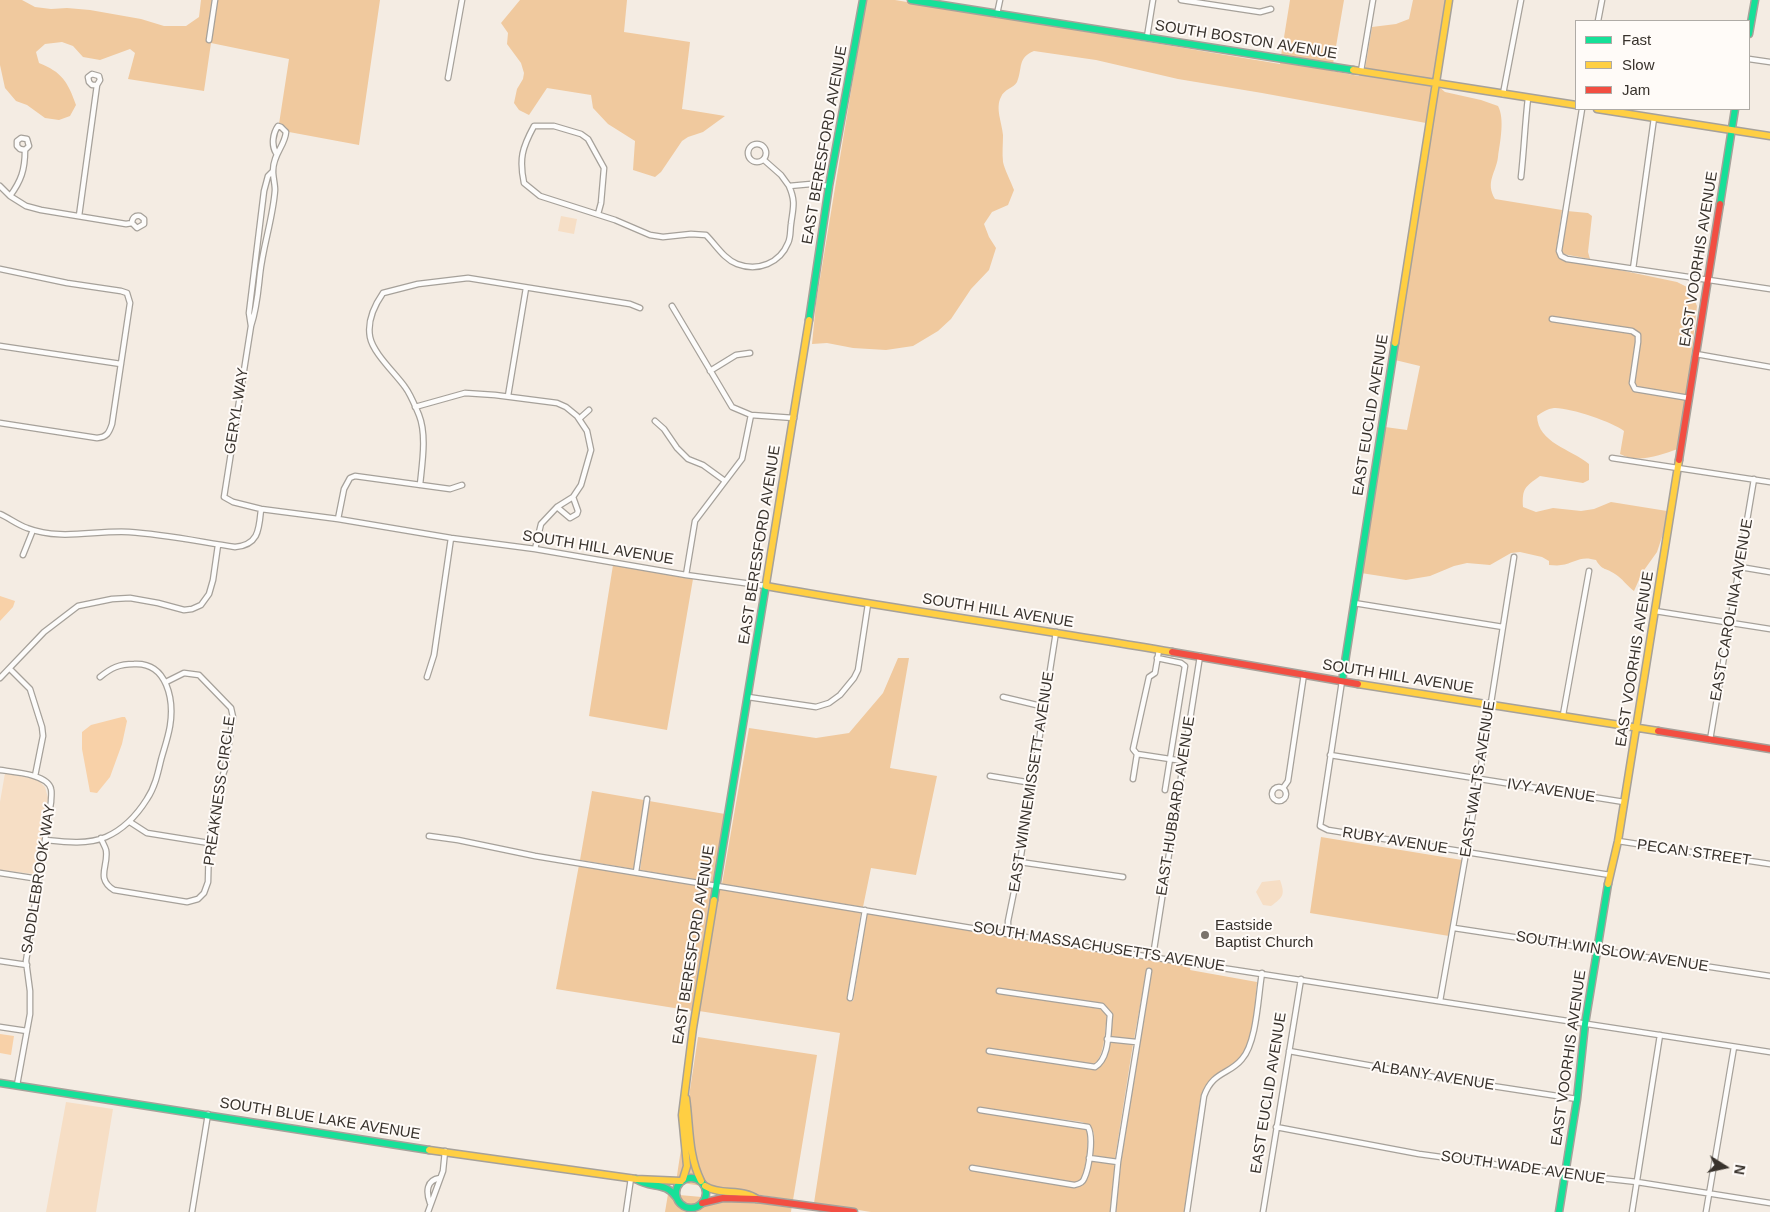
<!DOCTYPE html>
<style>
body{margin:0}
#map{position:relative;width:1770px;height:1212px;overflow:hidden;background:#f4ece3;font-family:Helvetica,sans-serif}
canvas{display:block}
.legend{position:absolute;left:1575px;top:20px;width:175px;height:90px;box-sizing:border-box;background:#fffbf8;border:1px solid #afaba6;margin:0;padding:6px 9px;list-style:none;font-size:15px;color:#38322c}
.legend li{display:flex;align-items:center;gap:10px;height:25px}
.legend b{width:25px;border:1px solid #afaba6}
.north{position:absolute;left:1700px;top:1142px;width:50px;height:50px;-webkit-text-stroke:4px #fffbf8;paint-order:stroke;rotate:100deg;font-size:14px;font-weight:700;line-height:20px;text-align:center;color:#38322c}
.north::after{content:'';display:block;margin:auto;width:18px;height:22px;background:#38322c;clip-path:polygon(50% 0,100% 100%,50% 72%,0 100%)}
</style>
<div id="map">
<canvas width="1770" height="1212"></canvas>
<ul class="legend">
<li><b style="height:6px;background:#16e098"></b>Fast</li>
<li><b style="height:6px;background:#ffcf43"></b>Slow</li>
<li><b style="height:6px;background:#f24e42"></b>Jam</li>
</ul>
<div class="north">N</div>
</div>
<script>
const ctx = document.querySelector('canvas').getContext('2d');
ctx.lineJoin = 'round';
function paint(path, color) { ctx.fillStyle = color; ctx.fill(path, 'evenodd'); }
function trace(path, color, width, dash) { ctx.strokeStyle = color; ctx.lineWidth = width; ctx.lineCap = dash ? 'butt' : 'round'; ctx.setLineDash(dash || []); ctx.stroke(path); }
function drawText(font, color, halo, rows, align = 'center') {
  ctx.font = font + ' Helvetica,sans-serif'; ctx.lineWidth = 4; ctx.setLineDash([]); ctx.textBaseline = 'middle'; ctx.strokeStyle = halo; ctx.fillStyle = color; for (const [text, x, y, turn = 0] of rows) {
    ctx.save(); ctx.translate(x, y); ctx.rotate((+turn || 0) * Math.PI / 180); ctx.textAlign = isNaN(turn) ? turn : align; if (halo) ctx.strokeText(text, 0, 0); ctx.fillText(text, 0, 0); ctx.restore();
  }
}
const green = new Path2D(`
 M561 216 577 219 574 234 558 231Z
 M5 773 38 780 45 787 48 798C46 812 40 866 33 874L0 870V802Z
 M1280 880C1285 894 1284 897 1271 906L1263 905 1256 892 1262 882Z
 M66 1102 113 1109 96 1212H46Z`);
const forest = new Path2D(`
 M0 0H22L35 7 51 9 67 8 90 10 141 19 164 26H186L199 17 201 0H380L359 145 289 132 286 127 279 124 289 59 211 43 204 91 128 79 135 53 130 49 100 60 83 57 73 46 62 42 45 44 36 52 39 63C62 72 68 82 76 105L70 116 59 120 45 118 27 105 16 101 5 88 0 65Z
 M520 0H627L624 32 690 42 682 109 725 116 703 132 688 137 682 141 661 172 655 177 633 170 635 141 608 124 593 108 591 95 547 88 529 115 519 110 514 103 517 89 523 79 524 73 521 63 507 44 508 33 501 23Z
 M866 0H895L1280 64V61L1332 69V71L1359 76 1360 74 1432 85 1426 123 1262 93 1178 79 1096 60 1034 51C1017 58 1023 68 1017 82 1014 88 1004 89 1001 97 995 108 1002 123 1003 135 1003 144 1002 153 1003 162 1004 168 1011 182 1014 190L1008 205 992 212 984 224 989 237 996 248 989 270 971 289 951 319 938 331 913 346 886 350 853 348 827 343 812 344 816 303Z
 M1290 0H1344L1333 64 1281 56Z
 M1413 0H1446L1433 80 1365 69 1372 27 1396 24 1409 19Z
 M1438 86 1445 92 1481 100 1498 106C1505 119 1500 142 1498 157 1496 173 1485 182 1495 199L1562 210 1556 251 1559 258 1564 261 1610 268 1677 282 1689 288 1697 306 1685 409 1678 449C1660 455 1638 464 1620 454L1624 431C1613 422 1568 407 1554 408 1547 409 1542 412 1537 416 1538 443 1571 449 1589 464V480L1583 483 1540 476C1525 487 1522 488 1523 507L1536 512 1553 508 1581 511 1594 509 1611 502 1667 511 1666 525 1657 552 1642 573 1634 591C1627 586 1622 578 1615 574 1607 568 1602 571 1596 560 1580 555 1575 563 1561 565 1557 566 1553 565 1549 565V561L1542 557 1520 552 1511 553 1490 565 1467 563 1454 566 1430 576 1406 580 1361 573 1385 427 1407 430 1420 366 1395 360Z
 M1567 211 1588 213 1592 216 1588 252 1590 259 1563 254 1561 251Z
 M613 565 693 579 667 730 589 716Z
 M898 658H909L890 768 937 776 916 875 871 868 863 907 722 884 749 728 816 738 849 733 883 693Z
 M592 791 644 800 634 869 580 860Z
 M649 801 725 814 714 883 640 870Z
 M1321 837 1462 860 1449 936 1310 913Z
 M579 865 713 888 693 1011 556 989Z
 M719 889 861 912 847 1000 853 1001 867 913 1191 964 1190 970 1257 982C1255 1002 1254 1038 1242 1055 1229 1072 1211 1069 1201 1095L1184 1212H1116L1121 1162 1152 969 1147 968 1134 1039 1110 1037C1112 1023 1116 1012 1102 1004L996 988V993L1101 1009 1107 1015C1105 1028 1105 1057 1094 1064L987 1048 986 1053 1094 1070C1107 1065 1107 1054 1109 1042L1133 1044 1115 1159 1092 1156C1094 1141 1099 1128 1082 1122L978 1108 977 1112 1086 1129C1090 1138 1086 1171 1081 1179 1078 1182 1077 1182 1073 1183L970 1165 968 1170 1075 1188C1089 1184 1088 1173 1091 1161L1115 1164 1110 1212H871L814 1203 840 1033 699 1011Z
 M698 1037 817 1055 793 1200 676 1182Z
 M668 1194 792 1205 791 1212H665Z`);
const water = new Path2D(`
 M0 596 15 601 13 607 0 621Z
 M122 717H125L127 721 122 744 110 777 97 793 90 792 82 749V732L91 725Z
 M0 1034 14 1036 11 1055 0 1053Z`);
const street = new Path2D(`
 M1181 0 1260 12 1271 9
 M997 14 1000 0
 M1598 21 1602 0
 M1147 37 1153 0
 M209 40 215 0
 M1749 59 1770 62
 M1361 71 1373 0
 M448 78 462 0
 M1503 94 1521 0
 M1582 109 1559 251 1561 256 1567 259 1770 289
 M748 153a9 9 0 1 1 18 0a9 9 0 1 1-18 0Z
 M276 153C271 145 273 133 278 126L281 127 286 132C285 146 273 154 273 171 273 177 275 184 275 190 273 218 263 246 260 274 258 292 257 308 251 326L224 497 233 502 261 509 338 519 451 538 535 549 686 575 766 586
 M764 160 781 175 789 186 811 184 829 186
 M1521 177C1524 150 1525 124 1528 98
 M0 186 10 196 26 206 41 210 126 224 132 223 137 228 144 224V219L140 216C135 215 132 218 132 223
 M10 196C21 181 25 170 25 150L29 146 27 139 21 138 17 141V146L20 149 25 150
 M598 214 601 203 604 168 588 139 581 134 554 126H534C522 148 519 159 524 183L540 196 615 220 650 235 663 237 691 234 706 235C716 245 724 259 737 264 758 272 780 263 788 243 791 237 790 230 791 224 793 208 796 202 789 186
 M79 216 97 85 100 80 99 76 92 74 88 77 89 82 92 85H97
 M0 269 67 283 121 291 127 293 130 303 112 424C109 433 107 437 97 438L0 423
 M1633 269 1654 118
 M672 306 732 407 751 415 794 418
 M1552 319 1632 331 1638 335V342L1632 383 1635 389 1689 398
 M251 326 249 313 264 191 268 176 273 171
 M0 346 121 364
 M1696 354 1770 367
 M710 371 736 355 750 353
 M508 396 526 288
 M415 407 465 393 495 395 557 403 566 407 577 416 587 431 591 450 581 485 573 497 557 507 541 524 535 549
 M579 419 589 410
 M655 421 664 429 677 448 688 459 703 465 725 481
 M1612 458 1770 482
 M420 485C422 464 427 435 419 415 415 406 411 395 405 387 395 373 373 353 370 337 367 321 374 306 383 293L418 284 468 278 630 304 640 308
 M557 507 570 518 577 514 578 511 573 497
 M0 514C9 518 18 525 27 528 61 541 95 530 129 532 163 534 201 542 235 547 259 545 259 529 261 509
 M338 519 344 489 350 478 355 476 450 489 462 485
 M23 555 33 530
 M1740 567 1770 572
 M686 575 695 521 742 459 751 415
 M1354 603 1503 627
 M1655 611 1770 629
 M1157 658 1181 663 1185 666 1165 790
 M10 669 30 689 42 727 43 736 35 776
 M427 677 434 655 451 538
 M0 678 44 632 78 606 112 599 130 598 158 603 184 610 192 609 201 605 209 594 213 580 218 545
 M1342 681 1320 826 1328 830 1610 875
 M748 697 816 707 829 703 840 695 854 678 858 670 868 604
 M1003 697 1045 707
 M1563 715 1589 571
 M1710 740 1754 479
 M1137 754 1183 761
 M1330 755 1624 802
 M0 770C13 772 48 774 51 789 52 793 51 798 51 802L26 961 30 991V1014L17 1085
 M990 776 1032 783
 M1133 779 1137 754 1133 749 1149 677 1155 673 1159 650
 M1272 794a7 7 0 1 1 14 0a7 7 0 1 1-14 0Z
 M1283 788 1288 781 1304 674
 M130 822 147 833 209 843
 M429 836 458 840 535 856 1092 948 1770 1052
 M101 838C102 842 105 846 106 850 109 866 95 878 114 890L187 902 198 899 204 893 208 882 209 843 216 794 225 769 233 717 231 708 199 675 184 673 166 682
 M45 840C64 842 87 845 106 837 124 829 137 815 147 799 155 787 158 773 161 760 164 749 168 738 170 726 174 701 168 662 134 664 119 664 111 668 100 677
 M1618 841 1770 864
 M1020 862 1123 877
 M636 872 647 799
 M0 873 39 879
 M1454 928 1770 976
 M1008 933V921L1020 862 1056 632
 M1153 956 1200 656
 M0 961 27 965
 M850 998 865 910
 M1440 1001 1479 779 1514 557
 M0 1027 27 1031
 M1107 1039 1136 1042
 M989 1051 1095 1067C1110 1058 1108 1031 1110 1015L1102 1006 999 991
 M1289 1051 1434 1077 1577 1099
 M1276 1127 1419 1154 1565 1174 1637 1182 1770 1203
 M1089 1158 1118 1162
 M972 1168 1074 1185C1078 1184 1082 1184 1084 1179 1089 1169 1094 1137 1088 1127L980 1110
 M430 1203C426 1192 426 1180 440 1178
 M192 1212 208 1114
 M428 1212 443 1171 445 1151
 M626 1212 631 1178
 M1113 1212 1118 1162 1149 971
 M1187 1212 1204 1096C1213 1071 1229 1075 1242 1059 1257 1042 1258 996 1262 973
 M1263 1212 1301 979
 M1632 1212 1660 1035
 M1706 1212 1734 1047`);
const fast = new Path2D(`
 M911 0 1353 70
 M1749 34 1755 0
 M1720 204 1735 109
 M809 320 829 186 863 0
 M1342 681 1395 343
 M714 900 766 584
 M0 1083 429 1150
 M676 1193a15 15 0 1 1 30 0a15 15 0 1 1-30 0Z
 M636 1179C651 1189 665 1181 676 1197
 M1559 1212 1577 1099 1585 1024 1608 884`);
const slow = new Path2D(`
 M1353 70 1576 105
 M1597 109 1770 136
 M1395 343 1449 0
 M766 584 809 320
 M766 586C901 610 1037 629 1172 652
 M1358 684 1658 731
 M1608 884 1618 841 1679 460
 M686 1098C690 1126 688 1155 701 1181
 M429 1150 636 1179 681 1181
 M683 1179 687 1166 682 1115 693 1028 714 900
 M705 1186C721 1196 742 1188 757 1199`);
const jam = new Path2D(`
 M1679 460 1720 204
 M1172 652 1358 684
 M1658 731 1770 749
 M702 1203 723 1198 757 1199 854 1212`);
const markers = [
 [1205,935,5,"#7a736c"]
];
const streetNames = [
 ["SOUTH BOSTON AVENUE",1246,40,9],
 ["EAST BERESFORD AVENUE",825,145,-80],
 ["EAST VOORHIS AVENUE",1699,259,-81],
 ["GERYL WAY",237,411,-81],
 ["EAST EUCLID AVENUE",1371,415,-81],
 ["EAST BERESFORD AVENUE",760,545,-81],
 ["SOUTH HILL AVENUE",598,548,9],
 ["EAST CAROLINA AVENUE",1732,610,-80],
 ["SOUTH HILL AVENUE",998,611,9],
 ["EAST VOORHIS AVENUE",1635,659,-81],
 ["SOUTH HILL AVENUE",1398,677,9],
 ["EAST WALTS AVENUE",1478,779,-81],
 ["EAST WINNEMISSETT AVENUE",1032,782,-81],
 ["PREAKNESS CIRCLE",220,791,-82],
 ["IVY AVENUE",1551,791,9],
 ["EAST HUBBARD AVENUE",1176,806,-81],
 ["RUBY AVENUE",1395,841,9],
 ["PECAN STREET",1694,853,8],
 ["SADDLEBROOK WAY",39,879,-81],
 ["EAST BERESFORD AVENUE",694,945,-81],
 ["SOUTH MASSACHUSETTS AVENUE",1099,947,9],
 ["SOUTH WINSLOW AVENUE",1612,952,9],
 ["EAST VOORHIS AVENUE",1569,1058,-82],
 ["ALBANY AVENUE",1433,1076,9],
 ["EAST EUCLID AVENUE",1269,1093,-81],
 ["SOUTH BLUE LAKE AVENUE",320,1119,9],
 ["SOUTH WADE AVENUE",1523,1168,8]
];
const poiNames = [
 ["Eastside",1215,926],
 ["Baptist Church",1215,943]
];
paint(green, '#f6dec5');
paint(forest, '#f0c99e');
paint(water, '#f8d1a8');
trace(street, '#a6a19a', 7);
trace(fast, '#a6a19a', 9);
trace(slow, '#a6a19a', 9);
trace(jam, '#a6a19a', 9);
trace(street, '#fdfcfb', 4.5);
trace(fast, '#16e098', 6);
trace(slow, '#ffcf43', 6);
trace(jam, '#f24e42', 6);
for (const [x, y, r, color] of markers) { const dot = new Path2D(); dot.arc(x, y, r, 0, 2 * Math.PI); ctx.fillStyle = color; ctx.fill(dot); trace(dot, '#fffbf8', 2); }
drawText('15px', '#38322c', '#fffbf8', streetNames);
drawText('15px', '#38322c', '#fffbf8', poiNames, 'left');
</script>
